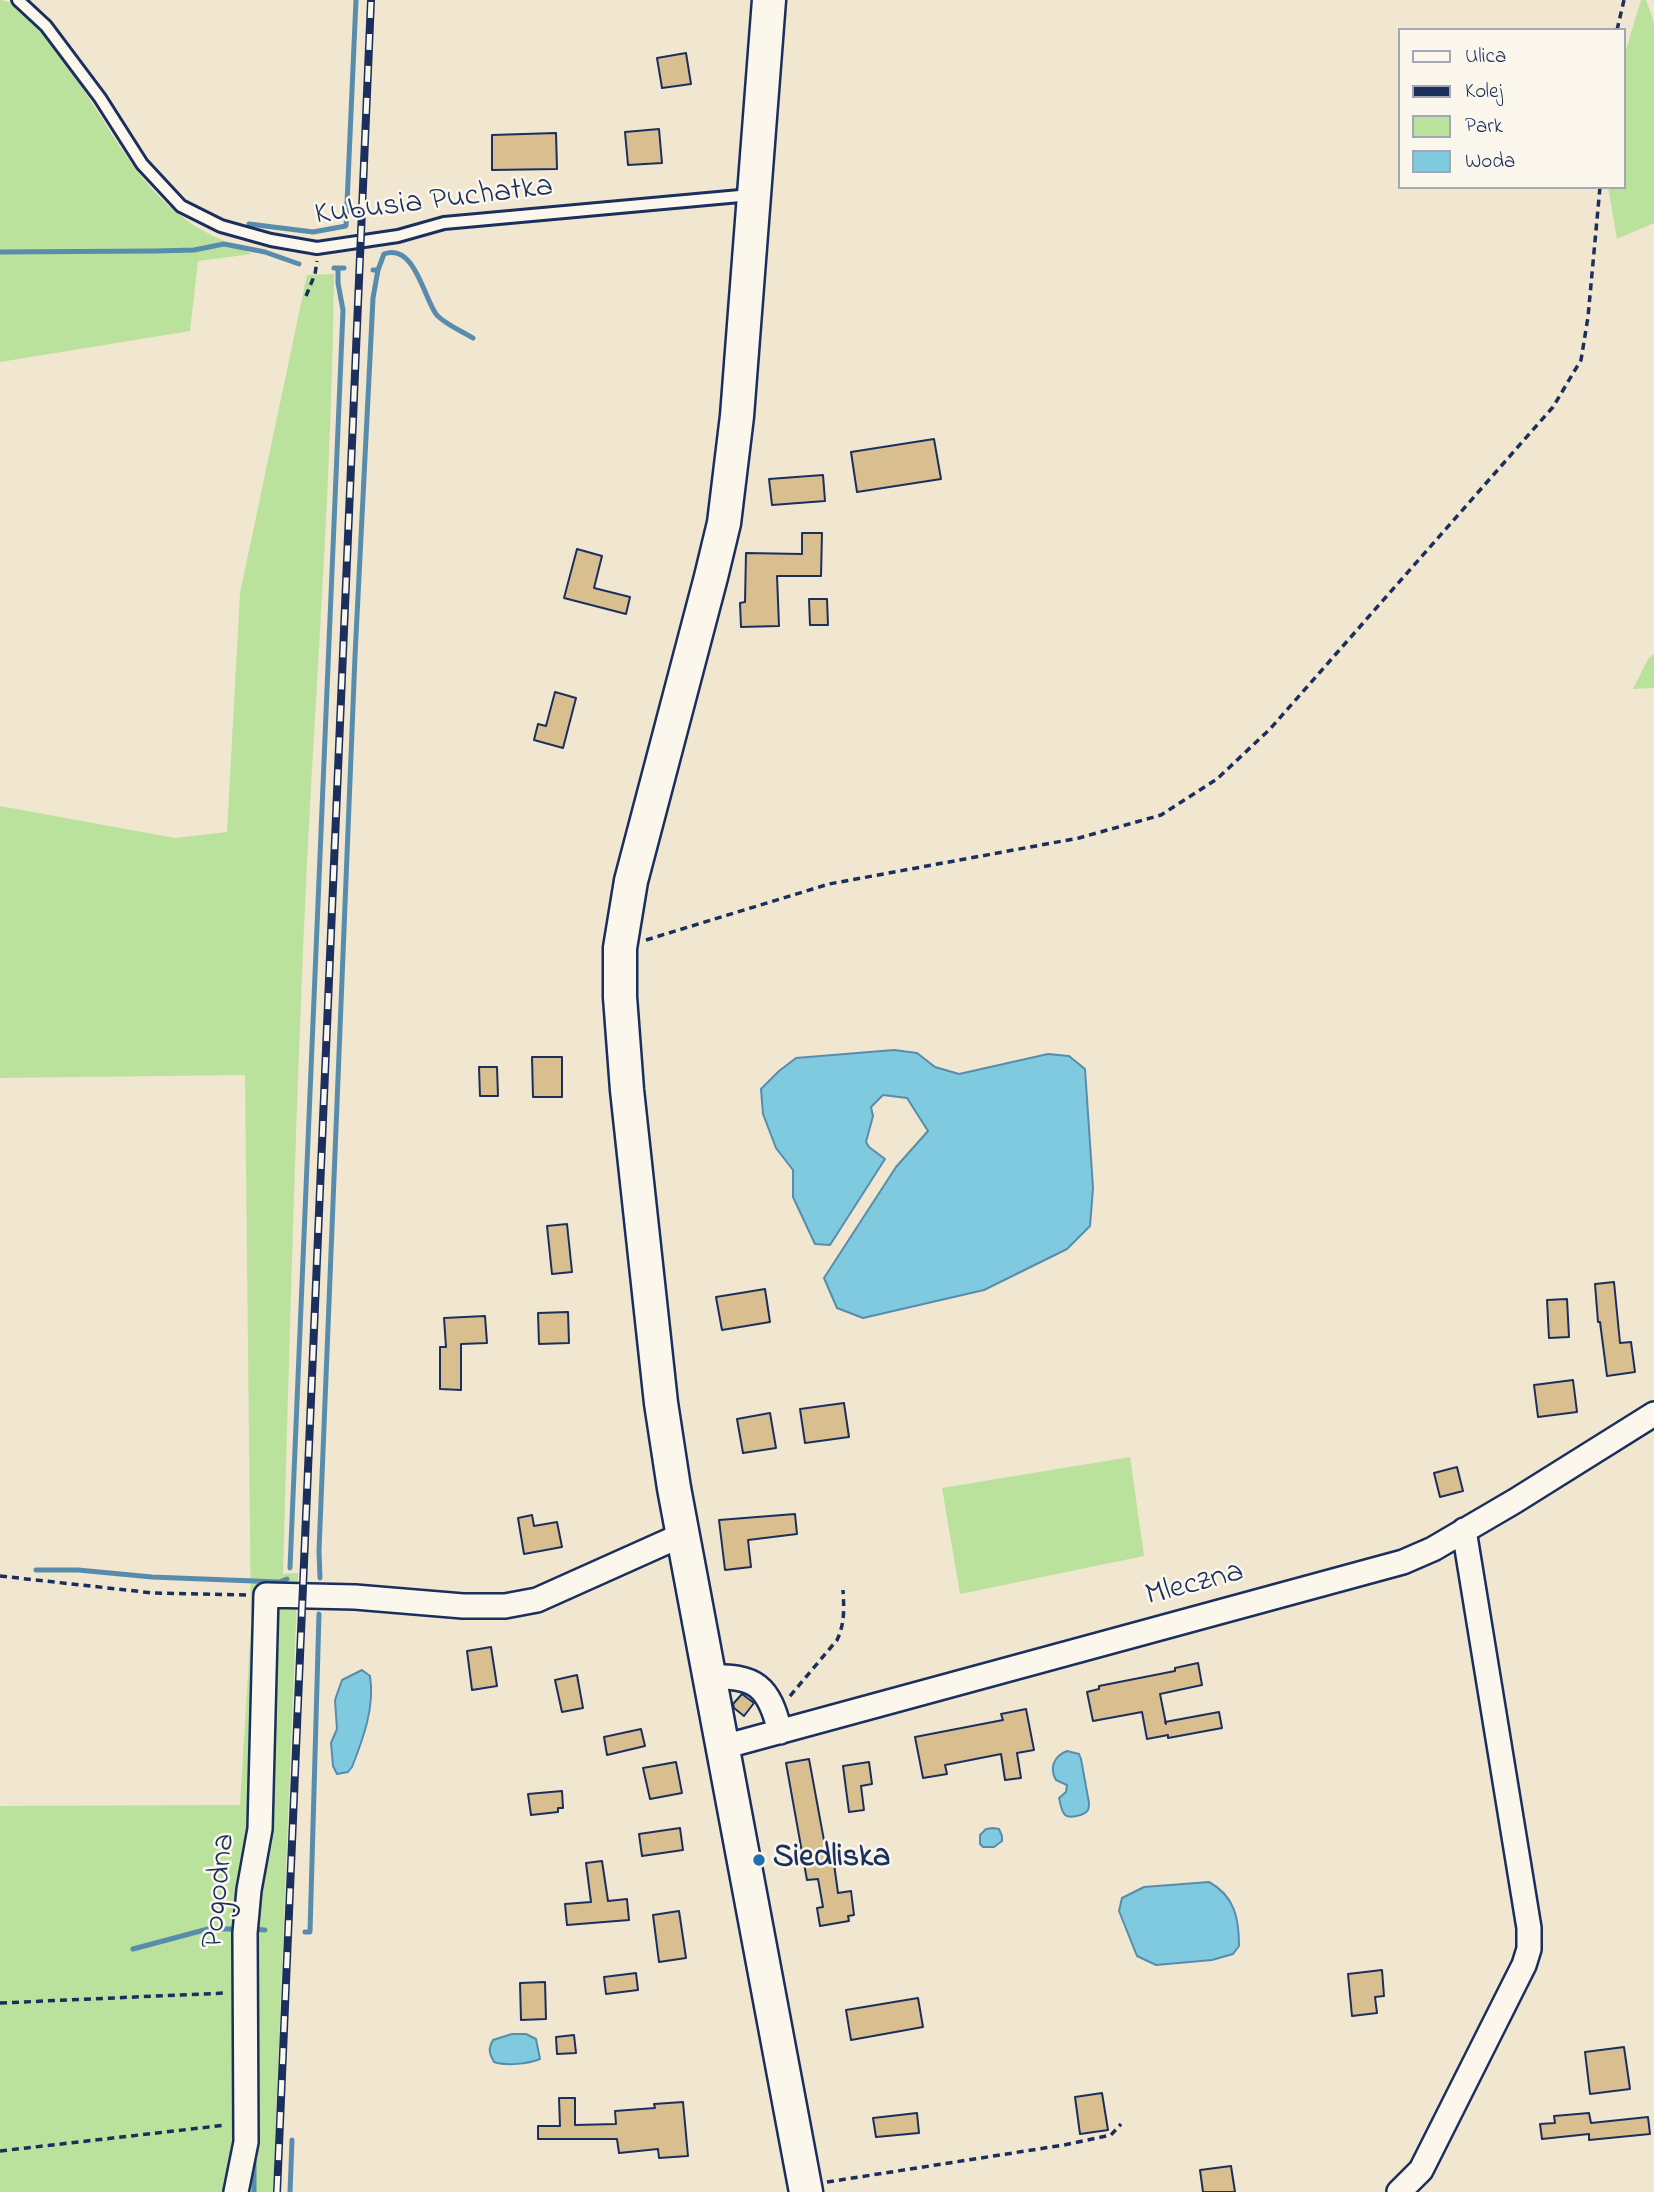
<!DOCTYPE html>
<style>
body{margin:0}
#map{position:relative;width:1654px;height:2192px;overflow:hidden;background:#f1e6d0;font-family:"Indie Flower",sans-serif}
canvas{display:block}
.legend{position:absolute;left:1398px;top:28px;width:228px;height:161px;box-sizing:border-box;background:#fbf7ec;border:2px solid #a1a7b3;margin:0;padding:9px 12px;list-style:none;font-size:21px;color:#1b2f5e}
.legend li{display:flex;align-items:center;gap:14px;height:35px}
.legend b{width:35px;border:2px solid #a1a7b3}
</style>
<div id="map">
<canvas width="1654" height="2192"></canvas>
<ul class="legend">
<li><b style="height:9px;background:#fbf7ec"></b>Ulica</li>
<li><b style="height:9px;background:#1b2f5e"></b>Kolej</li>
<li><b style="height:19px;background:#bbe29d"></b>Park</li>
<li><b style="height:19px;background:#80cae0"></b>Woda</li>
</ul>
</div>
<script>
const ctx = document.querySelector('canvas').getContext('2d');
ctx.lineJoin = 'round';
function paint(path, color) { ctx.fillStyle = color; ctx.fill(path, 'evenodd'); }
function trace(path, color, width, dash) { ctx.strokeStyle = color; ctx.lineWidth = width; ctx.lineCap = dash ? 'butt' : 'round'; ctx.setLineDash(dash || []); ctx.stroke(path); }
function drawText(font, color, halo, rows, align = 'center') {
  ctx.font = font + ' "Indie Flower",sans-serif'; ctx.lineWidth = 5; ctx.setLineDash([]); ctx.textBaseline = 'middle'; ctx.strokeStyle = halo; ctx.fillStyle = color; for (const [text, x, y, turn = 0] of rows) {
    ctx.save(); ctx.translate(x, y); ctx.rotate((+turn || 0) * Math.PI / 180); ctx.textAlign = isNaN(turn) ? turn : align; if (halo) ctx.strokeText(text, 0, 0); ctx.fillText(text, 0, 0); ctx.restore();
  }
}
const green = new Path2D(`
 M0 0C17 0 40 32 51 45 96 98 126 174 181 216 201 233 229 242 252 254L198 261 190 331 0 362Z
 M1641 0H1646L1654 22V223L1617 239 1608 187H1624V56Z
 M334 274C332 464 318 653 308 842 296 1086 290 1330 283 1574L298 1573 273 2192H0V1806L240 1805 251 1626 245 1075 0 1078V806L175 838 227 832 240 593 307 275Z
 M1654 654V688L1633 689 1648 659Z
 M1130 1457 1144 1556 960 1594 942 1488Z`);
const water = new Path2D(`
 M894 1050 917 1053 935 1067 959 1074 1048 1054 1069 1056 1085 1069 1093 1188 1090 1226 1067 1249 984 1290 863 1318 837 1308 824 1278 896 1167 928 1131 907 1098 883 1095 871 1107 873 1116 866 1142 869 1147 885 1159 830 1245 815 1244 793 1197V1170L776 1148 763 1114 761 1089 779 1071 796 1058Z
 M362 1670 370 1676C375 1707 363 1739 352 1767L348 1772 337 1774 333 1766 331 1743 337 1729 335 1700 342 1680Z
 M1067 1751 1079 1754 1081 1759 1089 1803C1089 1806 1089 1808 1088 1810 1085 1815 1070 1819 1065 1815 1061 1811 1060 1802 1059 1798L1066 1792 1067 1785 1056 1780C1049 1768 1054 1756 1067 1751Z
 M993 1828 999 1829 1002 1836V1841L994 1847H983L980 1844V1835L986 1829Z
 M1209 1882C1235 1896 1239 1919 1239 1946L1233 1954 1212 1960 1156 1965 1137 1956 1119 1911 1122 1898 1144 1887Z
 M512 2034H526L536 2039 540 2059C528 2064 506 2066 494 2062 489 2053 488 2049 493 2040Z`);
const stream = new Path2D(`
 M249 224 313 232 346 226 356 0
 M0 252 156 251 194 250 224 244 265 252 299 264
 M334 268H344
 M373 270H378L384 254C414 243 423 295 436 314 444 324 462 331 473 338
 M290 1568 343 310 338 283V268
 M36 1570H78L152 1577 279 1582 287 1579
 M320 1578 319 1551 355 656 373 298 378 270
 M251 1929 265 1930
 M305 1932H310L319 1614
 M133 1949 208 1929H241
 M254 2192V2153
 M290 2192 292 2140`);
const building = new Path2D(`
 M686 53 691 84 662 88 657 58Z
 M659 129 662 163 628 165 625 132Z
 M556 133 557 169 492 170V135Z
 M934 439 941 479 857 492 851 452Z
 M823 475 825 501 772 505 769 479Z
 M802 533H822L821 576H777L779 626 741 627 740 603 745 602 746 553 802 554Z
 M577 549 602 556 594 588 630 597 626 614 564 598Z
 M809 599H827L828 625H810Z
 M555 692 576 698 563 748 534 740 538 724 546 726Z
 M532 1057H562V1097H533Z
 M479 1067H497L498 1096H480Z
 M567 1224 572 1272 552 1274 547 1226Z
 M1614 1282 1620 1343 1631 1342 1635 1372 1607 1376 1600 1322H1598L1595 1284Z
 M765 1289 770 1322 722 1330 716 1297Z
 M1567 1299 1569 1337 1549 1338 1547 1300Z
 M568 1312 569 1343 539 1344 538 1313Z
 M485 1316 487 1343 461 1344V1390L440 1389V1347H446L444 1318Z
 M1573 1380 1577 1412 1538 1417 1534 1385Z
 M844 1403 849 1437 805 1443 800 1409Z
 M770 1413 776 1448 743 1453 737 1419Z
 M1457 1467 1463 1491 1440 1497 1434 1473Z
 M795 1514 797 1534 748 1540 751 1567 725 1570 719 1520Z
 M532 1515 534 1526 557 1522 562 1547 524 1554 518 1518Z
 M491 1647 497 1686 472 1690 467 1651Z
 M1198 1663 1202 1685 1160 1694 1166 1724 1165 1722 1219 1712 1222 1728 1168 1738V1735L1147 1739 1142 1712 1093 1721 1087 1692 1099 1689V1686L1175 1671V1668Z
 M577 1675 583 1708 562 1712 555 1680Z
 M742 1694 754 1703 744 1716 734 1708 733 1704Z
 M1026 1709 1034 1750 1017 1753 1021 1778 1005 1780 1001 1754 945 1765 947 1774 923 1778 915 1737 1003 1720 1001 1714Z
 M641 1729 645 1746 607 1755 604 1737Z
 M809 1759 825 1846 836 1844 839 1863 834 1864 838 1893 851 1891 854 1915 848 1916 849 1921 820 1926 817 1908 823 1907 818 1879 807 1880 786 1763Z
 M676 1762 682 1793 650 1799 643 1768Z
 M869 1762 872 1784 861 1786 864 1810 849 1812 843 1766Z
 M562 1791 563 1808H558V1812L531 1815 528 1794Z
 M680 1828 683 1850 642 1856 639 1834Z
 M602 1861 608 1901 627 1899 629 1920 567 1925 565 1904 591 1902 586 1863Z
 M679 1911 686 1958 659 1962 653 1915Z
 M1382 1970 1384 1996 1375 1997 1377 2013 1352 2016 1348 1974Z
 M636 1973 638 1990 606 1994 604 1977Z
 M545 1982 546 2019 521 2020 520 1983Z
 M918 1998 923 2027 851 2040 846 2010Z
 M574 2035 576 2053 557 2054 556 2037Z
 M1624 2047 1630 2089 1590 2094 1585 2052Z
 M1102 2093 1108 2130 1080 2134 1075 2097Z
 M559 2098H575V2125L616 2124 615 2111 655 2108 654 2104 683 2102 688 2156 659 2158 658 2149 619 2153 617 2139H538V2126H560Z
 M917 2113 919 2133 876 2137 873 2118Z
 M1589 2113 1591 2123 1648 2117 1650 2134 1589 2140V2134L1542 2139 1540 2124 1555 2123 1554 2116Z
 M1231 2166 1235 2192H1203L1200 2170Z`);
const path = new Path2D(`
 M1617 30 1624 0
 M306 296 315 274 317 261
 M646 940 829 884 1079 838 1161 815 1217 779 1270 729 1553 407 1581 360 1588 317 1600 187
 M0 1576 153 1593 246 1595
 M790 1696 837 1640C845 1623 844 1608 843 1590
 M0 2003 225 1993
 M0 2151 226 2125
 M827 2182 1064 2145 1111 2135 1121 2124`);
const service = new Path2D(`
 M18 0 46 26 100 98 142 164 181 206 221 226 271 240 317 248 398 236 444 223 751 195`);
const minor = new Path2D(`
 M708 1677C756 1675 769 1686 780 1732
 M723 1747 1403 1562 1433 1549 1515 1501 1654 1414
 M236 2192 246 2142 245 1933 249 1890 260 1829 266 1595 355 1597 463 1606H505L537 1600 682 1535
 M1399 2192 1421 2170 1524 1965 1529 1949V1928L1464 1530`);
const secondary = new Path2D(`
 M769 0 737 416 724 523 711 577 631 881 620 948V997L627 1090 661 1403 674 1488 806 2192`);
const rail = new Path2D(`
 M277 2192 371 0`);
const markers = [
 [759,1860,7,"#1f6fb2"]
];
const streetNames = [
 ["Kubusia Puchatka",434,203,-7],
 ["Mleczna",1195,1586,-15],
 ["Pogodna",221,1891,-84]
];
const poiNames = [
 ["Siedliska",773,1860]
];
paint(green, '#bbe29d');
paint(water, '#80cae0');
trace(water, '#588cac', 2);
trace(stream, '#588cac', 5);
paint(building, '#d9bf8f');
trace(building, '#1b2f5e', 2);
trace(service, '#1b2f5e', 16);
trace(minor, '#1b2f5e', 28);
trace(secondary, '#1b2f5e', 37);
trace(path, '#1b2f5e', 3.5, [7, 5]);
trace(service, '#fbf7ec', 10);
trace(minor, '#fbf7ec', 23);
trace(secondary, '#fbf7ec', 32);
trace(rail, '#1b2f5e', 8);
trace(rail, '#fbf7ec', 5, [16]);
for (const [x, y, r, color] of markers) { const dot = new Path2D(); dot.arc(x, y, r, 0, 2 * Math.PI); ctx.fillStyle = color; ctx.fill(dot); trace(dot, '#fbf7ec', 2.5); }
drawText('32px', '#1b2f5e', '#fbf7ec', streetNames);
drawText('bold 32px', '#1b2f5e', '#fbf7ec', poiNames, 'left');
</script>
